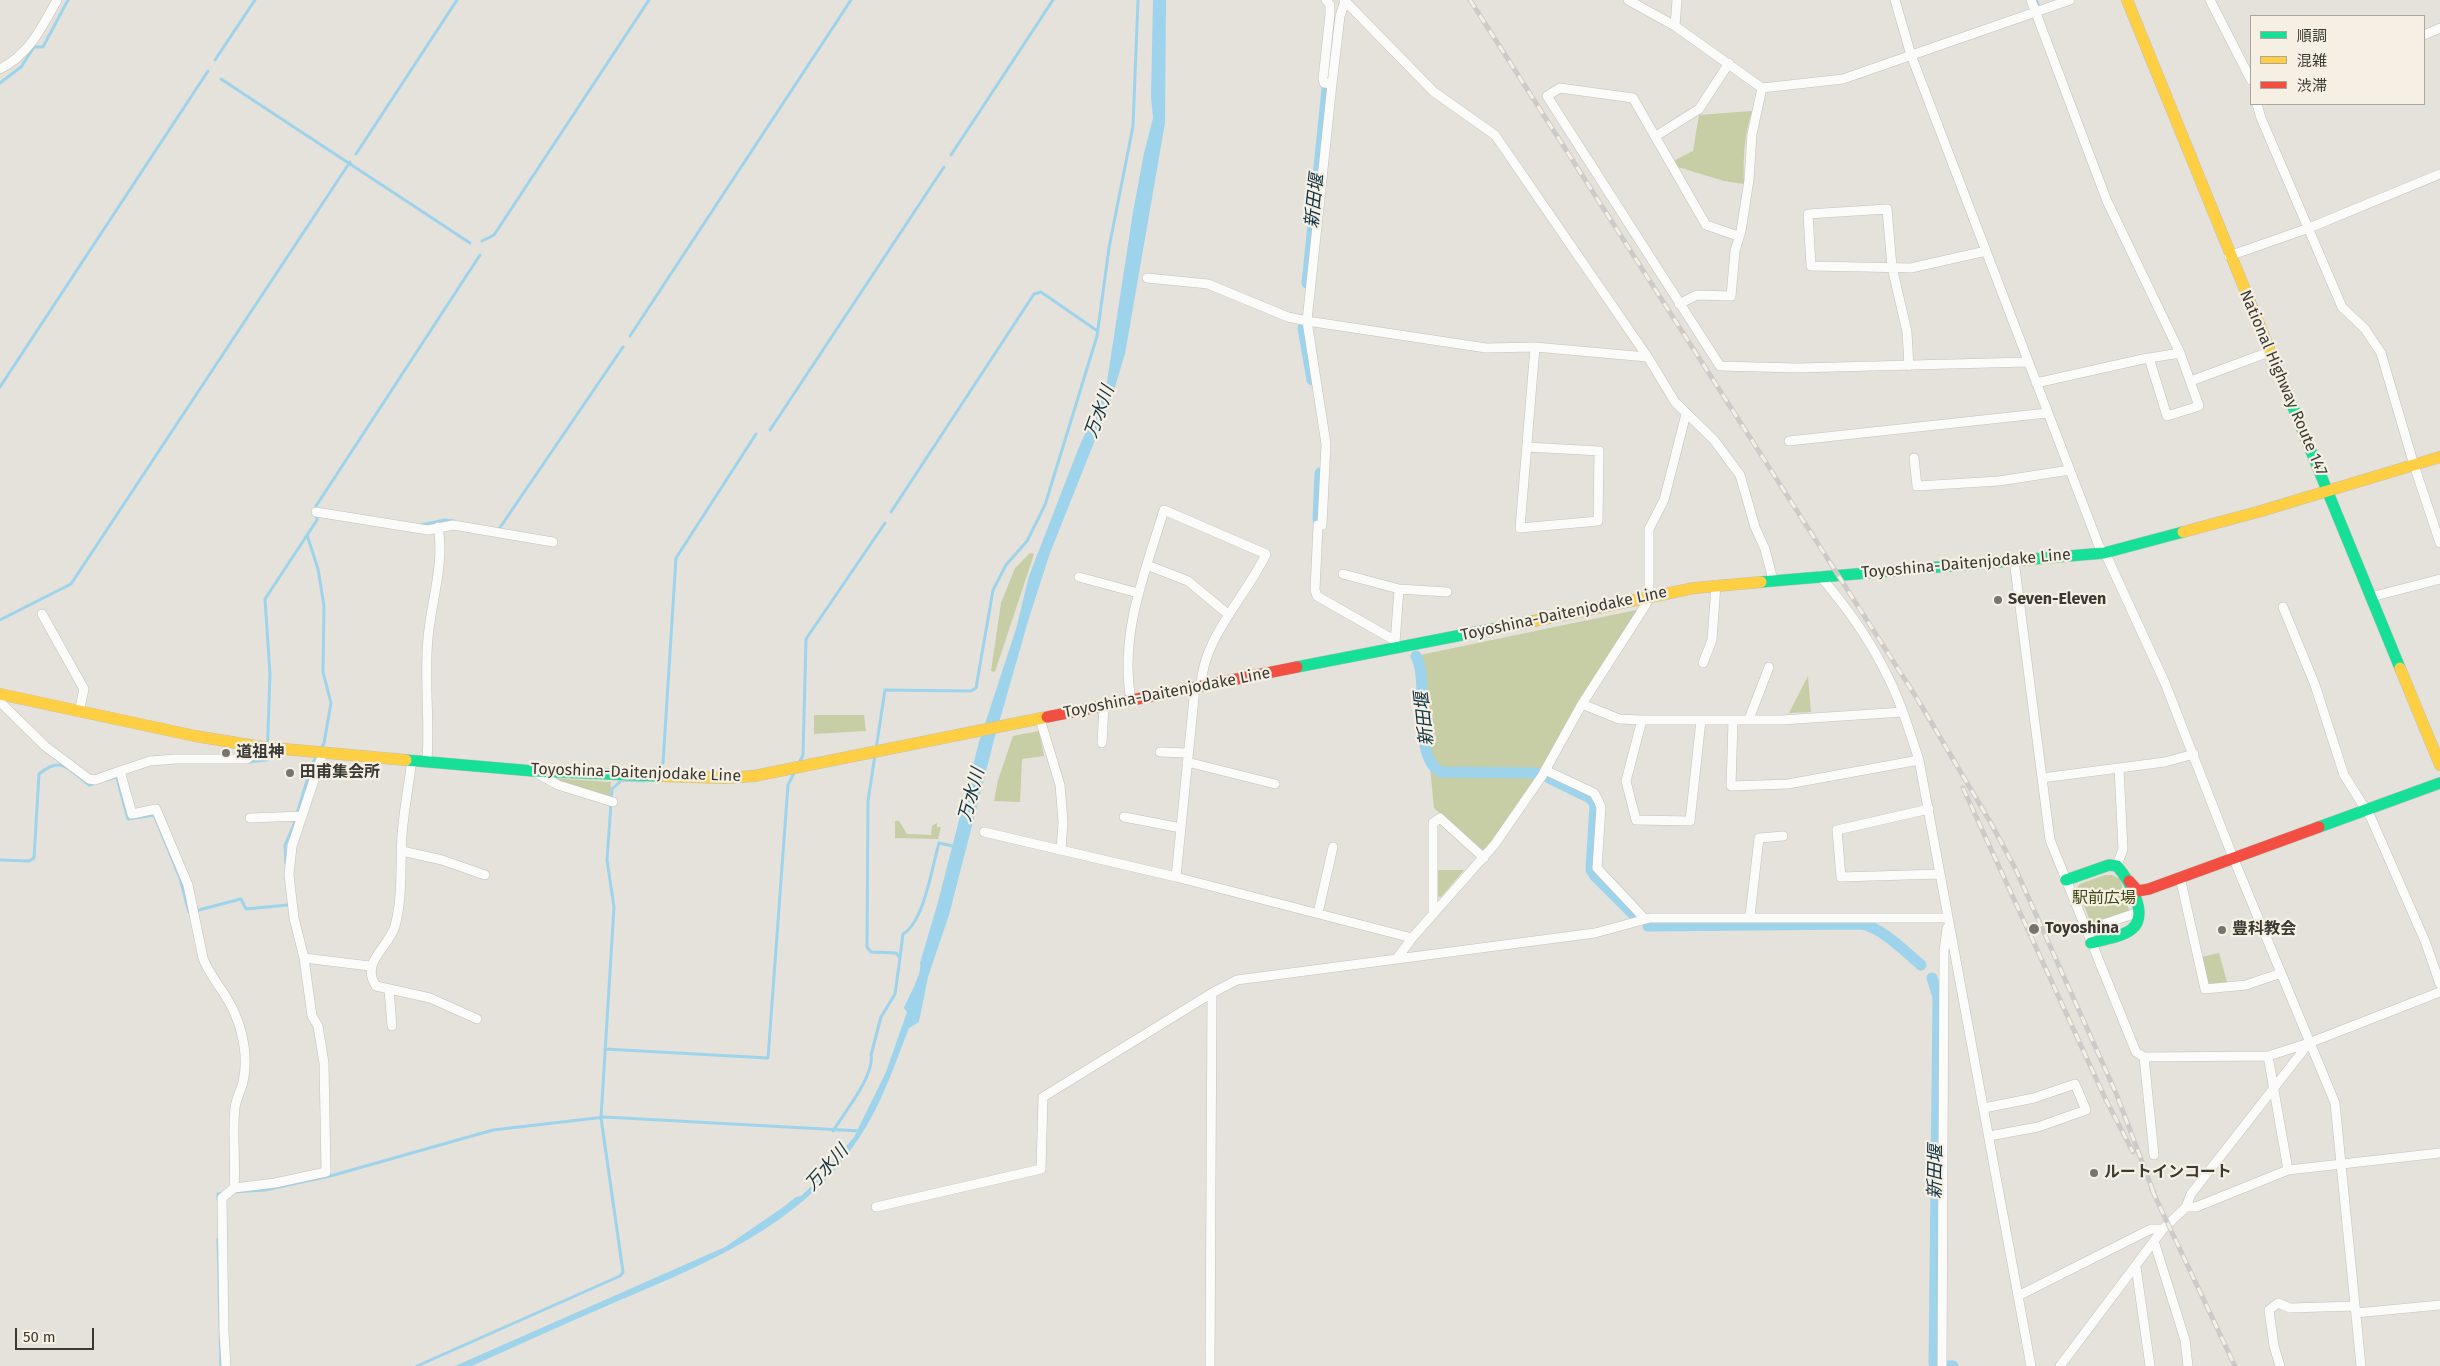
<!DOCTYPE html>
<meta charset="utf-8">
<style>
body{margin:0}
#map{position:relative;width:2440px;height:1366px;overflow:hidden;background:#e5e2db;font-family:"Fira Sans","Noto Sans JP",sans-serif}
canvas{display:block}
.legend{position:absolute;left:2250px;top:15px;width:175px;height:90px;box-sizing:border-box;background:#f6f0e4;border:1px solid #aba79e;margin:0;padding:6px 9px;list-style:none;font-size:15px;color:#3b3934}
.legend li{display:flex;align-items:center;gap:10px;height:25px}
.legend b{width:25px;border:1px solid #aba79e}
.scale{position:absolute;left:15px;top:1328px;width:79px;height:22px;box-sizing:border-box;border:2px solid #3b3934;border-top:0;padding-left:6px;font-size:15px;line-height:18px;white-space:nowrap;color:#3b3934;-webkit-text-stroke:4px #f6f0e4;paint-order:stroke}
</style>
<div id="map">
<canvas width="2440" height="1366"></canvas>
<ul class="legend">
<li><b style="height:6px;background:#16e098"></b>順調</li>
<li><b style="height:6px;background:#ffcf43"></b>混雑</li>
<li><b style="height:6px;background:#f24e42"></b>渋滞</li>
</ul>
<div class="scale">50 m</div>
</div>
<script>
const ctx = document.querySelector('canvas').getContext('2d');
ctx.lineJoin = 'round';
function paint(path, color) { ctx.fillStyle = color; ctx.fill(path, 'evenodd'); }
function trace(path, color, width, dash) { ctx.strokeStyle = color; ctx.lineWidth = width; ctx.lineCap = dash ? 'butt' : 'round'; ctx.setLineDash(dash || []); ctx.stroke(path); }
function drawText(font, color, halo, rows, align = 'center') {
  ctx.font = font + ' "Fira Sans","Noto Sans JP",sans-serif'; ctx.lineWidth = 4.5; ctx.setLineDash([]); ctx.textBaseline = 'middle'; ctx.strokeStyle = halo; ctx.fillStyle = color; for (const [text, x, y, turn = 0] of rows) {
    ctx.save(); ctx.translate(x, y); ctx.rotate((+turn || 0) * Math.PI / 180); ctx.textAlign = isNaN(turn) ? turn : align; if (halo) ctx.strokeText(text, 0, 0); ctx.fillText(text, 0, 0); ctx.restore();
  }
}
const green = new Path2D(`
 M1752 111C1744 136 1743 158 1744 184L1724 181 1678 167 1675 160 1693 151 1699 115Z
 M1030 553 1034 554 995 672 991 671 1001 603 1015 568Z
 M1641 609 1540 771 1485 852 1434 808 1425 716 1423 667 1420 655Z
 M1808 676 1811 712 1789 713Z
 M814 715H864L866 731 814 734Z
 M1039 731 1044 756 1022 759 1020 802 994 801 998 780 1013 736Z
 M552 778 611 782 610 798Z
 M895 821H899L907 834 931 835 932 826 937 823V827H941L938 839 895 838Z
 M1438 870H1464L1441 897 1437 896Z
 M2105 875H2112L2120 879 2129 910 2126 914 2095 924 2091 923 2077 888 2080 884Z
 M2219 953 2227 982 2208 984 2202 957Z`);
const water = new Path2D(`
 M1153 0H1166L1165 123 1125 354 1111 400 1050 553 1029 618 994 740 949 915 928 977 919 1022 909 1028C894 1066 882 1104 859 1138 802 1226 703 1265 611 1304 564 1324 518 1345 472 1366H455L725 1247 782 1208 796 1197 801 1196 815 1183 854 1137 886 1072 907 1012 904 1008C908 998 923 972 920 963L938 902 979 742 1016 629 1029 576 1079 447 1106 388 1133 212 1144 153 1153 118 1151 97Z`);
const stream = new Path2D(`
 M2036 0 2038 4
 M215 60 255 0
 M221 79 470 243
 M0 83 21 67 34 47H43L68 0
 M356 154 457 0
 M951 155 1053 0
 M482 241 494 235 649 0
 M630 336 851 0
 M0 387 208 71
 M770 430 944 167
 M891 512 1034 294 1041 292 1096 330
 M421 525 445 520 454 521
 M499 529 623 347
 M307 535 318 569 324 606 323 672 331 703 324 743 321 749
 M0 620 71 584 350 162
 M876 749 885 690 971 691 976 688 993 590 1006 565 1027 541 1045 505 1097 336 1109 248 1133 126 1138 0
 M248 762 267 760 270 674 265 599 317 520 316 506 480 255
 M799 763 803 755 806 639 885 523
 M653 772 663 763 676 558 756 434
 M117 778 128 819 154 815 180 878 189 912
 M106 780 119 776
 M0 860 29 861 34 858 39 774C62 755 69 770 89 785L96 783
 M286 864 285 845 293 827 312 764 318 754
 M195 911 241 899 246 909 288 905V903
 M900 957 903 934C924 922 932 867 939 843L957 847
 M605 1049 768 1058 788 785 795 771
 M833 1131C844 1113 875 1075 871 1055L881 1017 895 994 900 958 896 953 871 952 867 947 868 801 875 755
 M233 1192 265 1190 334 1175 493 1130 605 1117 860 1131
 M218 1200V1194L225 1193
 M218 1239 221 1366
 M417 1366 620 1276 623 1272 601 1118 614 907 607 860 612 789 622 780 644 781 647 778`);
const canal = new Path2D(`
 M1327 79 1334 20
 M1307 283 1327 89
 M1303 328 1312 380
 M1318 519 1320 473
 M1416 656C1430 681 1411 758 1441 772L1537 773
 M1549 778 1590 798 1595 804 1591 870 1595 876 1634 915
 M1648 926 1862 924C1885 930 1903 950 1921 965
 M1932 978 1938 997 1934 1363 1938 1364
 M1946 1366H1953`);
const street = new Path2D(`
 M1326 0 1330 5V14L1323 79 1324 83 1332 84
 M1344 0 1434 92 1495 135 1649 359 1675 402 1714 440 1740 475 1755 527 1765 549 1773 580
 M1628 0 1675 26 1762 88 1843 79 2070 0
 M1895 0 1911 55 2099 546 2108 559 2165 683 2230 850 2335 1103 2361 1366
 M2031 0 2107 201 2180 353 2199 406 2167 416 2149 358
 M2210 0 2251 80
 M1345 1 1340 16 1332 84 1307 321 1326 444 1322 525H1318L1315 590 1317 596 1394 640
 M1675 26 1677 0
 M2424 35 2440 28
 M0 69C29 55 42 27 57 0
 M2257 104 2261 118 2342 307 2365 329 2381 353 2414 465 2440 543
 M1656 136 1699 109 1729 63
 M1738 236 1706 225 1633 98 1560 88 1547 96 1720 366 1797 368 2028 362
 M2229 256 2309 228 2440 174
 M1147 278 1208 284 1288 317 1307 321 1486 348 1535 347 1647 357
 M1679 304 1697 295 1731 296 1735 251 1741 231 1749 180 1752 134 1762 88
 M1909 366 1907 332 1892 267 1887 209 1808 214 1811 266 1911 268 1986 251
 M2191 381 2269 352
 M2036 383 2143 359 2180 353
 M1789 441 2047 413
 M1527 447 1599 451 1598 521 1520 528 1535 347
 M1914 458 1917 486 1999 481 2070 470
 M316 512 428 530 453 525 553 542
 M2014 560 2050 840 2136 1052 2144 1057 2268 1056 2309 1043 2440 992
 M1147 565 1188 581 1229 615
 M1343 574 1399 589 1447 592
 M1820 576C1845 605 1868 637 1885 671 1900 699 1909 730 1919 760L2031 1366
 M1079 577 1138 593
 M2371 597 2440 579
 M2283 607 2315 685 2344 775 2371 818 2425 941 2440 984
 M42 614 84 689 79 712
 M1395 643 1399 589
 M1703 663 1712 640 1716 585
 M1131 701C1119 634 1145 573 1164 510L1266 554C1246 597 1203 637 1201 686
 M0 702 45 746 89 779 95 780 120 771 132 814 156 809 188 885 203 958C210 978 227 993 235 1014 244 1035 248 1060 243 1082 241 1090 236 1099 235 1108 232 1134 236 1162 234 1188
 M1582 704 1619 719 1642 720H1782L1903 712
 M1040 719 1060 785 1063 822 1061 850
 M1749 719 1769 667
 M1642 720 1626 781 1636 820 1690 821 1701 720
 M1733 721 1731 786 1788 784 1919 760
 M1102 743 1104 706
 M1160 752 1188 753
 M412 759C409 784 404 809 402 835 400 865 403 896 395 926 389 947 360 962 376 986L430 998 477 1019
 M427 760C430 719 424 679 428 638 431 602 445 563 438 527
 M1187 762 1275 784
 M1545 770 1594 793 1598 800 1601 807 1597 868 1644 918
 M120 771 150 761 176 759H247L262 747
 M535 772 558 785 613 802
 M2042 778 2165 762 2194 754
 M1929 809 1837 830 1841 877 1940 874
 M1124 817 1181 828
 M250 818 302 816
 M984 832 1176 877 1412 938
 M402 851 442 860 485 875
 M2117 866 2123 849 2119 768
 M1176 877 1195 688
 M2180 877 2205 989 2246 985 2281 973
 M1318 913 1333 847
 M1433 914V823L1440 818 1484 858
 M1750 916 1759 838 1783 836
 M2086 930 2139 912
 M1398 957 1412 938 1495 844 1542 776 1582 704 1645 606 1649 598V529L1664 500 1686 414
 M304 958 370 966
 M389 989 392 1026
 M2268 1056 2288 1170
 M2144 1057 2154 1155
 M1984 1108 2034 1098 2075 1084 2086 1110 2038 1127 1989 1136
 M876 1207 1041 1169 1043 1097 1212 993 1237 980 1595 933 1650 918H1948
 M2186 1207H2196L2288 1170 2440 1153
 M2154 1241 2185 1340 2188 1366
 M2136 1267 2150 1366
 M2020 1295 2151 1229H2163
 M2356 1313 2440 1305
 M226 1366 224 1332 222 1198 234 1188 275 1183 326 1172 324 1063 318 1026 312 1016 304 958 294 918 289 875 292 846 323 753
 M1210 1366 1212 993
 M1942 1366 1944 951 1947 928
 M2060 1366 2163 1229 2186 1207 2191 1194 2309 1043
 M2280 1366 2274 1346 2269 1310 2278 1303 2290 1308 2355 1306`);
const fast = new Path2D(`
 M2272 356 2400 668
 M1761 582 2104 553 2183 532
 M1297 667 1534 621
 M406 760 533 771 659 776
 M2319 827 2440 783
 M2066 880 2109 865 2117 866C2128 879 2150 914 2132 929 2121 938 2103 939 2091 943`);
const slow = new Path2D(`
 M2127 0 2272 356
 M2183 532 2261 511 2440 457
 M1534 621 1694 588 1761 582
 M2400 668 2440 765
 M0 694 195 736 262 747 406 760
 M659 776 726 778 754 776 1047 717`);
const jam = new Path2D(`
 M1047 717 1297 667
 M2129 881 2138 891 2149 889 2319 827`);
const rail = new Path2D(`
 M1470 0 1918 700 1992 825 2016 870 2116 1093 2155 1196
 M1963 788 2105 1098 2133 1152
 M2152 1190 2235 1366`);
const markers = [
 [1998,600,5,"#76746e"],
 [226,753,5,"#76746e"],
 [290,773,5,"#76746e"],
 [2034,929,6,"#76746e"],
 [2222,930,5,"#76746e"],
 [2094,1173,5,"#76746e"]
];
const streetNames = [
 ["National Highway Route 147",2283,383,67],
 ["Toyoshina-Daitenjodake Line",1966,564,-5],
 ["Toyoshina-Daitenjodake Line",1564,614,-12],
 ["Toyoshina-Daitenjodake Line",1167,693,-11],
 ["Toyoshina-Daitenjodake Line",636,773,2]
];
const poiNames = [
 ["Seven-Eleven",2008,600],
 ["道祖神",236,753],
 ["田甫集会所",300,773],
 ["Toyoshina",2045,929],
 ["豊科教会",2232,930],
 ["ルートインコート",2104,1173]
];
const parkNames = [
 ["駅前広場",2104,899]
];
const waterNames = [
 ["新田堰",1315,201,-84],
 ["万水川",1100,412,-70],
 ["新田堰",1425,719,-96],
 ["万水川",972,795,-75],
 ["万水川",827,1168,-48],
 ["新田堰",1936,1172,-89]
];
paint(green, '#c7cda5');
paint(water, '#9ed3ec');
trace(stream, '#9ed3ec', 3);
trace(canal, '#9ed3ec', 11);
trace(street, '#c2c0bb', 10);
trace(fast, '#c2c0bb', 12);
trace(slow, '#c2c0bb', 12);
trace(jam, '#c2c0bb', 12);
trace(street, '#fbfbfa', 9);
trace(fast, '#16e098', 11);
trace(slow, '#ffcf43', 11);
trace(jam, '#f24e42', 11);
trace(rail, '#cccbc9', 5);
trace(rail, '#f6f0e4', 3, [9]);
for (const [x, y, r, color] of markers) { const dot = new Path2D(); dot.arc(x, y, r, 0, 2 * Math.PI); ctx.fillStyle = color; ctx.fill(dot); trace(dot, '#f6f0e4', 2); }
drawText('16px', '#3b3934', '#f6f0e4', streetNames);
drawText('bold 16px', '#3b3934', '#f6f0e4', poiNames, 'left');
drawText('16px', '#3d4611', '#f6f0e4', parkNames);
drawText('italic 18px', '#103344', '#f6f0e4', waterNames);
</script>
